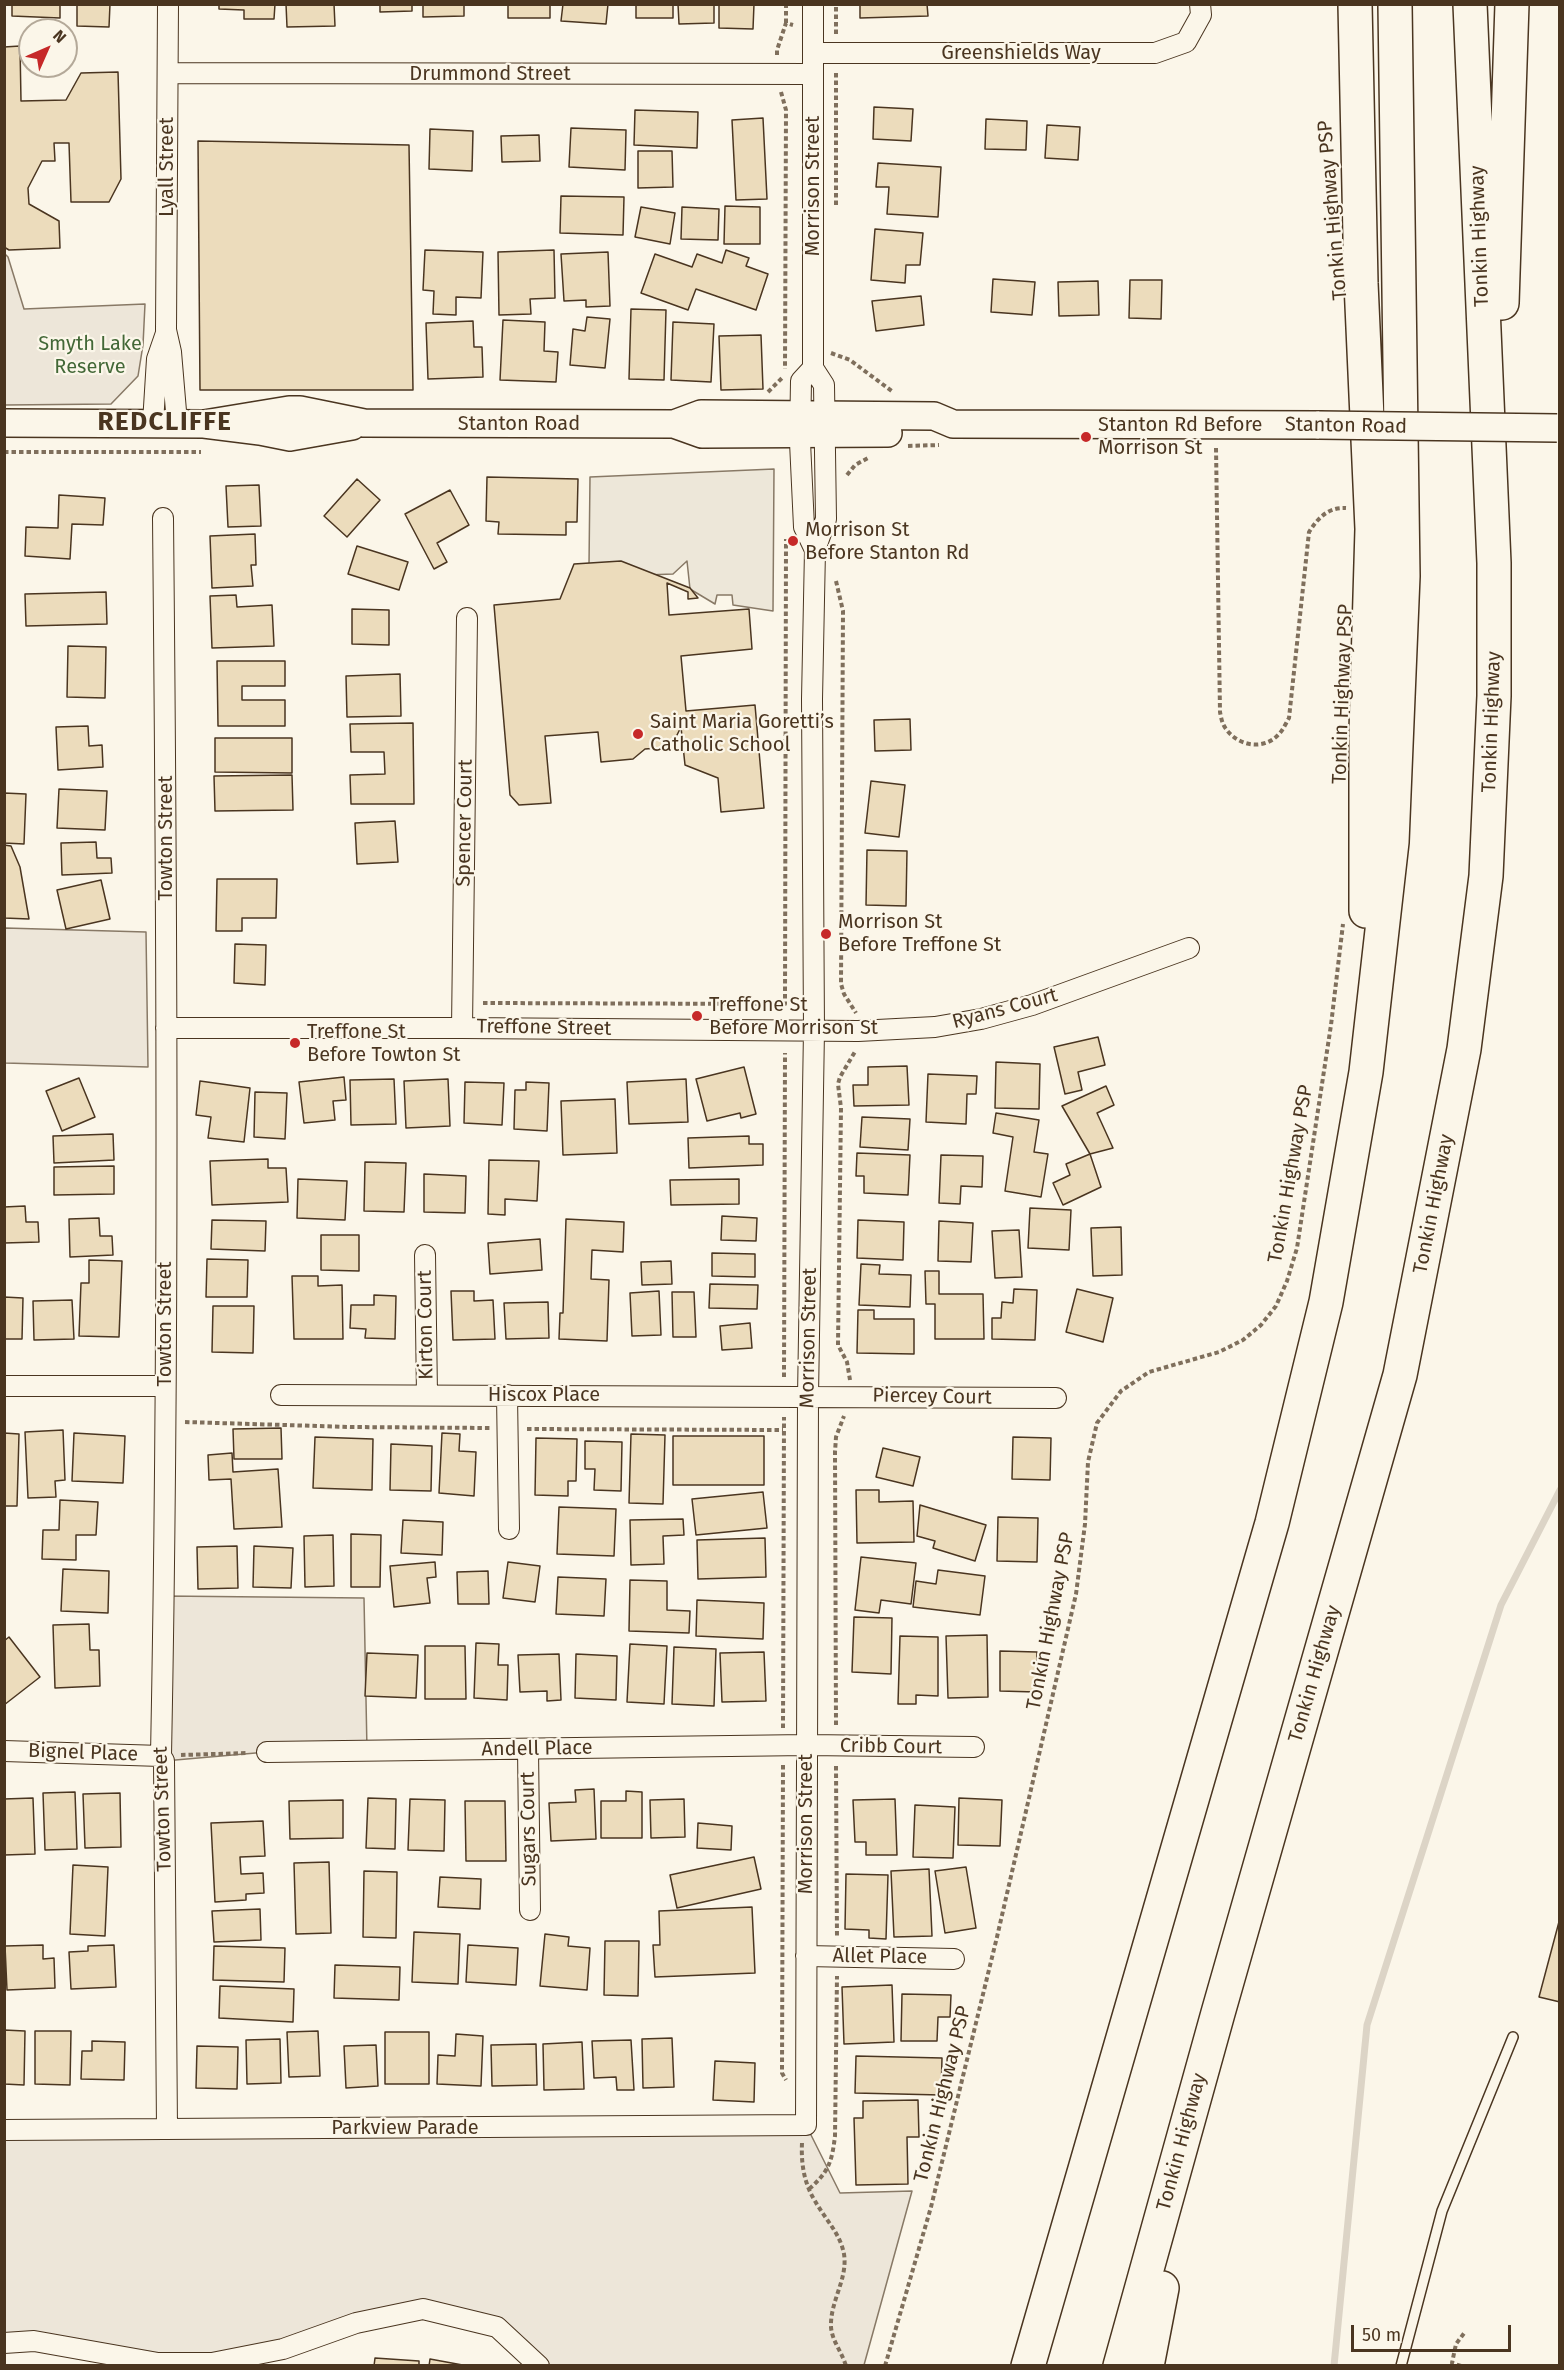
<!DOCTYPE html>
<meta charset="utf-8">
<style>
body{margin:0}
#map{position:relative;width:1564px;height:2370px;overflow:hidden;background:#fbf6e9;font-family:"Fira Sans",sans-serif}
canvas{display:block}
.frame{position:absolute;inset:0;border:6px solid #4a3520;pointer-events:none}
.north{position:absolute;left:18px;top:18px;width:60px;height:60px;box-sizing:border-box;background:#fbf6e9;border:2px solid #b4a999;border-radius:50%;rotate:45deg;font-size:16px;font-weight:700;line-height:24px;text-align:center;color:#4a3520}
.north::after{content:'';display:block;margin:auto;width:21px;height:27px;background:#c62828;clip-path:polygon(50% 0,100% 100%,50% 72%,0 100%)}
.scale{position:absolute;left:1351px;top:2325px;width:160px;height:27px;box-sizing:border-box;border:3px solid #4a3520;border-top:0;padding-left:8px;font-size:18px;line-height:21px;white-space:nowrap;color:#4a3520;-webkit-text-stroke:4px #fbf6e9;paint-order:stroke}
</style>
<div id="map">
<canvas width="1564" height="2370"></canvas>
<div class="frame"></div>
<div class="north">N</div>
<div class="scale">50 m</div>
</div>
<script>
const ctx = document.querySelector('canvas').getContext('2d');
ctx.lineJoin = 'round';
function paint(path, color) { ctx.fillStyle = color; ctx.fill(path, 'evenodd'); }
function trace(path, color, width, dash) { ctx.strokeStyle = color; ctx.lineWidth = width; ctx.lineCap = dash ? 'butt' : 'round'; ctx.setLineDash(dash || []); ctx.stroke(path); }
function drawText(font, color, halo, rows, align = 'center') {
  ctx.font = font + ' "Fira Sans",sans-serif'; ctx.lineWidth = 4.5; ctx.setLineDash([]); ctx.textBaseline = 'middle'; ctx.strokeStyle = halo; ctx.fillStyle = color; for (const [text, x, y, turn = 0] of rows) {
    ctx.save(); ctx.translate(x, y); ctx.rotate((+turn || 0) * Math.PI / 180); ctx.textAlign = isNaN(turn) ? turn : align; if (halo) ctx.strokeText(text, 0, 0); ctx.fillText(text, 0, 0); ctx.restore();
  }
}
const green = new Path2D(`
 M4 253 8 257 24 309 145 304 143 345 138 376 111 404 5 405Z
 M5 928 146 932 148 1067 5 1063Z
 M164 1596 364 1598 367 1750 267 1752 164 1761Z
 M806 2125 840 2193 912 2191 864 2365H539L497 2327 423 2309 212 2363 5 2343V2130Z`);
const parking = new Path2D(`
 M774 469 773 611 733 605 732 595H717L715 604 690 589 687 561 673 574 619 576 589 565 590 477Z`);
const stream = new Path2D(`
 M1334 2366 1367 2025 1501 1605 1560 1490`);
const building = new Path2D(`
 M12 4H60V18L12 16Z
 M77 4H110L109 27 77 26Z
 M219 4H275L274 19H244V10L219 9Z
 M286 4H334L335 26 287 27Z
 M380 4H412V11L380 12Z
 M423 4H464V16L423 17Z
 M508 4H550V18H508Z
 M563 4H608L606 24 561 21Z
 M636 4H673V18H636Z
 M678 4H714V23L679 24Z
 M719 4H754L753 29 719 28Z
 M860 4H927L928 16 860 18Z
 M20 46 21 101 66 100 81 73 118 72 121 179 109 202H71L69 143H54L55 161H42L28 188 29 204 59 221 60 248 9 250 4 247V47Z
 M874 107 913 109 911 141 873 139Z
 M635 110 698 112 697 148 634 145Z
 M763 118 767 199 736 200 732 120Z
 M986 119 1027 121 1026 150 985 149Z
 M1047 125 1080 127 1078 160 1045 158Z
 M571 128 626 130 625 170 569 167Z
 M430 129 473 131 472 171 429 169Z
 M539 135 540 161 502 162 501 136Z
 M198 141 409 145 413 390H200Z
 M638 151H672L673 187 638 188Z
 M878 163 941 167 938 217 887 214 889 187H876Z
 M561 196 624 197 623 235 560 233Z
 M725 206 760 207V244H724Z
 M641 207 675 213 670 244 635 237Z
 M682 207 719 209 718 240 681 239Z
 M875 229 923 233 920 265H906L905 283 871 280Z
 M425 250 483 252 481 298 456 297V315L433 314 434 291 423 290Z
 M554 250 555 298 530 299 531 314 499 315 498 252Z
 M726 250 749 258 746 266 768 274 756 310 696 289 688 310 641 293 655 254 692 267 697 254 722 263Z
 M608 252 610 306 586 307V300L564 301 561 254Z
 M993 279 1035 282 1032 315 991 312Z
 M1130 280H1162L1161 319 1129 318Z
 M1098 281 1099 315 1059 316 1058 282Z
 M921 296 924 325 876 331 872 301Z
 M631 309 666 310 664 380 629 379Z
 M587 317 610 319 605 368 570 365 573 329 585 331Z
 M503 320 545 322 544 351 558 352 556 382 500 380Z
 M473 321 474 347H482L483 377 428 379 426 323Z
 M673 322 714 324 711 382 671 380Z
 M761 335 763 389 721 390 719 336Z
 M487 477 578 479 577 522H566V535L498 534 499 522 486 521Z
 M357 479 380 500 347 537 324 516Z
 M259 485 261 526 228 527 226 486Z
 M450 490 469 525 437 543 447 562 434 569 405 514Z
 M59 495 105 498 103 525 72 524 70 559 25 556 26 527 58 528Z
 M255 534 256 565H251L253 586 212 588 210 536Z
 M357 546 408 562 399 590 348 574Z
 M621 561 690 588 698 598 688 599V592L667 583 669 615 749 609 752 649 681 656 686 711 755 705 764 808 721 812 718 778 685 765 681 727 671 747 645 749 633 759 601 762 598 732 545 736 551 803 519 805 510 795 494 605 560 599 574 564Z
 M106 592 107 624 26 626 25 594Z
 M236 595 237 607 272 605 274 646 212 648 210 596Z
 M352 609 389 610V645L352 644Z
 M68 646 106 647 105 698 67 697Z
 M217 661H285V686H242V700H285V726H218Z
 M400 674 401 716 347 717 346 676Z
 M910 719 911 750 875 751 874 720Z
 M413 723 414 804H351L350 775 385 774 384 752H351L350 724Z
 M88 726 89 746 102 745 103 767 58 770 56 727Z
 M215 738H292V773L215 772Z
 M292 775 293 810 215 811 214 776Z
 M871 781 905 785 899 837 865 833Z
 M59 789 107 791 105 830 57 828Z
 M4 793 26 794 24 844 4 843Z
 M395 821 398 862 357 864 355 823Z
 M96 842 97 858H111L112 873 62 875 61 843Z
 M4 845 11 846 20 867 29 919 4 918Z
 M867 850 907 851 906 906 866 905Z
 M217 879H277L276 918H242V931H216Z
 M101 880 110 919 66 929 57 890Z
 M235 944 266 945 265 985 234 983Z
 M1098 1037 1105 1065 1078 1072 1082 1090 1065 1094 1054 1047Z
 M996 1062 1040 1064 1039 1109 995 1108Z
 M907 1066 909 1105 854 1106 853 1085H868V1067Z
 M744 1067 756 1114 741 1118 740 1113 707 1121 696 1079Z
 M928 1074 977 1076 976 1094H967L966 1124 926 1122Z
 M344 1077 346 1100 333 1101 335 1120 304 1123 299 1082Z
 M79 1078 95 1117 62 1131 46 1091Z
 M394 1079 396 1124 351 1125 350 1080Z
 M448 1079 450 1126 406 1128 404 1081Z
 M686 1079 688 1122 629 1124 627 1082Z
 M200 1081 250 1088 244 1142 208 1138 211 1117 196 1115Z
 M465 1082 504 1083 502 1125 464 1123Z
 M526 1082 549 1083 547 1131 514 1129 515 1090H526Z
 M1106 1086 1114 1105 1097 1113 1113 1148 1090 1154 1062 1106Z
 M255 1092 287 1093 285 1139 254 1137Z
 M615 1099 617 1153 563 1155 561 1101Z
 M996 1113 1039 1120 1034 1152 1048 1154 1041 1197 1005 1191 1013 1137 993 1133Z
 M862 1117 910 1119 908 1150 860 1147Z
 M113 1134 114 1160 54 1163 53 1136Z
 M749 1136V1144H763V1165L689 1168 688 1138Z
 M857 1153 910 1155 908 1195 864 1193V1176H856Z
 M1090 1154 1101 1187 1063 1205 1053 1183 1070 1175 1066 1164Z
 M941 1155 983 1156 982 1187 961 1186 960 1204 939 1203Z
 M268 1159V1168H286L288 1202 212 1205 210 1161Z
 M489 1160 539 1161 537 1201 505 1199V1215L488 1214Z
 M365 1162 406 1163 404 1212 364 1211Z
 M114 1166V1194L54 1195V1167Z
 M424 1174 466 1176 465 1213 424 1212Z
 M298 1179 347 1181 345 1220 297 1218Z
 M739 1179V1204L671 1205 670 1180Z
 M25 1206 26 1222H38L39 1242 4 1243V1207Z
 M1030 1208 1071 1210 1069 1250 1028 1248Z
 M722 1216 757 1218 756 1241 721 1240Z
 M99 1218 100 1236H112L113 1255 70 1257 69 1219Z
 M566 1219 624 1222 623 1252 592 1250 591 1279 609 1280 607 1341 559 1339 560 1313H563Z
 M212 1220 266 1221 265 1251 211 1249Z
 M858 1220 904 1222 903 1260 857 1258Z
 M939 1221 973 1223 971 1262 938 1261Z
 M1121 1227 1122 1275 1093 1276 1091 1228Z
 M1019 1230 1022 1277 995 1278 992 1231Z
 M321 1235H359V1271L321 1270Z
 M540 1239 542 1270 490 1274 488 1243Z
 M712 1253 755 1254V1277L712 1276Z
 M207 1259 248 1260 247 1297H206Z
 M89 1260 122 1261 119 1337 79 1336 81 1283H89Z
 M671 1261 672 1284 642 1285 641 1262Z
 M861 1264 880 1265 879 1274 911 1275 910 1307 859 1305Z
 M925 1271H939V1294H983L984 1339H935V1304H926Z
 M292 1276H318V1286L342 1285 343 1339H294Z
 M710 1284 758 1285 757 1309 709 1308Z
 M1014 1289 1037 1290 1035 1340 992 1339V1318H1001L1002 1302 1013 1303Z
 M1077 1289 1113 1298 1103 1342 1066 1332Z
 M451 1291H474V1301L493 1300 495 1339 453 1340Z
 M659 1291 661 1335 632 1336 630 1293Z
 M672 1292H694L696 1337H673Z
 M374 1295 396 1296 395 1339 365 1338 366 1329 350 1328 351 1305H374Z
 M4 1297 23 1298 22 1339H4Z
 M72 1300 74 1339 34 1340 33 1301Z
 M548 1302 549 1338 506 1339 504 1303Z
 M213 1306H254L253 1353 212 1352Z
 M858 1310H874V1319H914V1354L857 1353Z
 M750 1323 752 1348 722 1350 720 1326Z
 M281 1428 282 1459H234L233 1429Z
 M63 1430 65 1480 55 1481 56 1497 28 1498 25 1432Z
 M4 1433 19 1434 17 1506H4Z
 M74 1433 125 1436 123 1483 72 1481Z
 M442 1433 460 1434 459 1451 476 1452 474 1496 439 1493Z
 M631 1434 665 1435 663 1504 629 1503Z
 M673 1436H764V1485H673Z
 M315 1437 373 1439 372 1490 313 1488Z
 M1013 1437 1051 1438 1050 1480 1012 1479Z
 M536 1438 577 1439 576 1481H568V1496L535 1495Z
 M585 1441 622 1442 621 1491 594 1490 595 1469H585Z
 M391 1444 432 1446 431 1491 390 1490Z
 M883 1448 920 1457 913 1486 876 1477Z
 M232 1453 233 1472 278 1469 282 1527 234 1529 231 1479 209 1480 208 1455Z
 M856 1490H879V1502L913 1501 914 1542 857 1543Z
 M763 1492 767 1528 696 1535 692 1499Z
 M60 1500 98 1502 96 1535H76V1560L42 1559 43 1530H59Z
 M920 1505 986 1525 975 1561 933 1548 935 1541 917 1536Z
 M559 1507 616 1509 614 1556 557 1554Z
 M998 1517 1038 1518 1037 1562 997 1561Z
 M683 1519 684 1535 663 1536 664 1564 631 1565 630 1520Z
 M403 1520 443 1522 442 1555 401 1553Z
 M351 1534 381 1535 380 1587H351Z
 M333 1535 334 1586 305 1587 304 1536Z
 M765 1538 766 1577 698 1579 697 1540Z
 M237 1546 238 1588 198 1589 197 1547Z
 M254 1546 293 1548 291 1588 253 1587Z
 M861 1557 916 1563 911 1604 881 1600 879 1613 855 1610Z
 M435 1562 436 1577 427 1578 430 1603 394 1607 390 1566Z
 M508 1562 540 1566 535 1602 503 1598Z
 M63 1569 109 1571 108 1613 61 1611Z
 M938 1570 985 1576 980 1615 913 1607 916 1581 936 1584Z
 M488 1571 489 1604H458L457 1572Z
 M558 1577 606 1579 604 1616 556 1614Z
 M630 1580 667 1581V1610L690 1611 689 1633 629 1631Z
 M697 1600 764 1603 763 1639 696 1636Z
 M854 1617 892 1618 891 1674 852 1672Z
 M89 1624 90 1650H99L100 1686 55 1688 53 1625Z
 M987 1635 988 1697 948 1698 946 1636Z
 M900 1636 938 1637V1696L916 1695V1704H898Z
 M9 1637 40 1677 4 1705V1641Z
 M476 1643 499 1644 498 1665H508L507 1700 474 1698Z
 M630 1644 667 1646 664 1704 627 1702Z
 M425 1646H465L466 1699H425Z
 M674 1647 716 1649 714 1706 672 1704Z
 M1000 1651 1037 1652 1036 1692 1000 1691Z
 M764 1652 766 1701 722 1702 720 1653Z
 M367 1653 418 1655 416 1698 365 1696Z
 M559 1654 561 1700 547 1701V1691L520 1692 518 1655Z
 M576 1654 617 1656 616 1700 575 1698Z
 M594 1789 596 1839 551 1841 549 1803 576 1802 575 1790Z
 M626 1791 642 1792V1838H601V1801H626Z
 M75 1792 77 1849 45 1850 43 1793Z
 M120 1793 121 1847 85 1848 83 1794Z
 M33 1798 35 1854 4 1855V1799Z
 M368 1798 396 1799 395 1849 366 1848Z
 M959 1798 1002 1800 1000 1846 958 1845Z
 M410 1799 445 1800 444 1851 408 1850Z
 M684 1799 685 1837 651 1838 650 1800Z
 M895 1799 897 1855H866V1842H855L853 1800Z
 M343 1800V1838L290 1839 289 1801Z
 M465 1801H505L506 1861H466Z
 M915 1805 955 1807 953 1858 913 1857Z
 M263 1821 265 1856 240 1857 241 1874 263 1873 264 1893 246 1894V1900L215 1902 211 1823Z
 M698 1823 732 1826 731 1850 697 1848Z
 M754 1857 761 1889 677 1908 670 1875Z
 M329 1862 331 1933 296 1934 294 1863Z
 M73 1865 108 1867 105 1936 70 1934Z
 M966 1867 976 1928 945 1933 935 1871Z
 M929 1869 932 1936 894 1937 891 1871Z
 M364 1871 397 1872 396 1938 363 1937Z
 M846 1874 888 1875 886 1939 869 1938V1930L845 1929Z
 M440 1877 481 1879 480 1909 438 1907Z
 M752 1907 755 1973 655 1977 653 1945H660L659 1911Z
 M260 1909 261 1940 214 1942 212 1911Z
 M1560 1918V2002L1539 1997Z
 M414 1932 460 1934 458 1984 412 1982Z
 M545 1934 569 1937 568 1946 590 1948 587 1990 540 1986Z
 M605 1941H639L638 1996 604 1995Z
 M43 1945V1959L54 1958 55 1988 7 1990 5 1946Z
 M114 1945 116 1987 71 1989 69 1952 88 1951V1946Z
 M468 1945 518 1948 516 1985 466 1982Z
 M214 1946 285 1948 284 1982 213 1980Z
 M335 1965 400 1967 399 2000 334 1998Z
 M892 1985 894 2042 844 2044 842 1987Z
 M220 1986 294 1989 293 2022 219 2018Z
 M902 1994 951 1995 950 2017H938L937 2041H901Z
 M4 2030 25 2031 24 2085 4 2084Z
 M35 2031H71L70 2085 35 2084Z
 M318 2031 320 2076 289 2077 287 2032Z
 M385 2032H429V2084H385Z
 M456 2034 483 2036 481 2086 437 2084 438 2055 455 2056Z
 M672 2038 674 2087 643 2088 642 2039Z
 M280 2039 281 2083 247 2084 246 2040Z
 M631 2040 634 2090H617L616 2077 594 2078 592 2041Z
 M92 2041 125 2042 124 2080 81 2079 82 2051H92Z
 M582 2042 584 2089 544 2090 543 2044Z
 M536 2044 537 2085 492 2086 491 2045Z
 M376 2045 378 2086 346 2088 344 2046Z
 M197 2046 238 2047 237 2089 196 2088Z
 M856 2056 942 2058 941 2095 855 2093Z
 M715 2061 755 2063 754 2102 713 2100Z
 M918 2100 919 2137H907L908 2184 856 2185 854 2118H863V2101Z
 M375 2358 419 2361V2366H374Z
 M430 2359 468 2366H429Z`);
const path = new Path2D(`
 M786 23V4
 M836 34V4
 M777 55V50L786 23 793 25
 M781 92 786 110 785 369
 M836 205V71
 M831 353 850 360 893 392
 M768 392 782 378
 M908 446 939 445
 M1216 448 1220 712C1221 717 1222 724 1226 729 1238 746 1264 751 1279 734 1283 730 1286 723 1289 718L1309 532C1318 518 1328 507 1346 508
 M4 452H201
 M847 475 855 465 868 458
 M836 581 843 611 841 984 844 994 856 1013
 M483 1003 785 1004 786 539
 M784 1377 785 1053
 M850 1380 847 1362 838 1345 841 1108 838 1084 840 1077 856 1050
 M185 1422 351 1427 490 1428
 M527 1429 783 1430
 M836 1725 835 1452 836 1437 844 1416
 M783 1728 784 1417
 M181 1755 248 1753
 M783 1765 782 2073 786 2080
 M836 1766 837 1938
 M802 2143C801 2164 804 2183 815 2201 825 2219 840 2233 844 2254 848 2279 830 2301 831 2327 832 2341 842 2352 846 2366
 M809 2189C829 2172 832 2161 835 2136L837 1976
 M885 2366 931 2207 997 1937 1076 1594 1085 1524 1088 1462 1097 1423 1121 1391 1149 1372 1219 1352 1243 1340 1261 1325 1276 1306 1287 1281 1297 1248 1331 1025 1343 924
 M1461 2366 1452 2363 1456 2344 1465 2332`);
const lane = new Path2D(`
 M1401 2366 1442 2211 1513 2037`);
const street = new Path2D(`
 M168 4 166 330 171 352 177 423
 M813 53H1155L1186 42 1201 15 1200 4
 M168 73 813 74
 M813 368 801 381 800 442 804 527 815 550
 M153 423 157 359 166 333
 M163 518C167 930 169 1343 161 1756L164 1761 167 2129
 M166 1028H462L858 1031 935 1027 981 1019 1032 1005 1189 948
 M462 1028 467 618
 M425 1255 427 1395
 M4 1386H165
 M281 1395 1056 1398
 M507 1395 509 1529
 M528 1749 530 1910
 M4 1751 161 1756
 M267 1752 807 1745 974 1747
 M806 1956 954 1959
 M4 2130 806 2125 808 1396 814 1030 812 699 815 550 826 519 824 385 813 368V4
 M4 2343 34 2341 158 2363H212L283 2349 356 2323 423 2309 497 2327 539 2366`);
const secondary = new Path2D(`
 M4 423 204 424 260 431 290 437 352 426
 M204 424 289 410H300L364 423 674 424 701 414 934 416 953 424 1319 425
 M674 424 702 434 888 433`);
const highway = new Path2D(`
 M1355 4 1361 283 1372 529 1366 732V911
 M1502 303 1512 4
 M1028 2366 1272 1523 1326 1302 1366 1072 1392 842 1403 576 1395 4
 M1120 2366 1218 2013 1400 1375 1464 1049 1486 876 1494 696V563L1470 4
 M1147 2366 1162 2288`);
const secondaryBridge = new Path2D(`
 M1319 425 1557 428`);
const markers = [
 [1086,437,6,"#c62828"],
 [793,541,6,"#c62828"],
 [638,734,6,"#c62828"],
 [826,934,6,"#c62828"],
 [697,1016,6,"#c62828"],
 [295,1043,6,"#c62828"]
];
const streetNames = [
 ["Greenshields Way",1021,53],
 ["Drummond Street",490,74],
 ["Lyall Street",167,167,-90],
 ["Morrison Street",813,186,-90],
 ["Tonkin Highway PSP",1333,210,-95],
 ["Tonkin Highway",1480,236,-92],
 ["Stanton Road",519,424],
 ["Stanton Road",1346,426,1],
 ["Tonkin Highway PSP",1343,694,-88],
 ["Tonkin Highway",1492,722,-88],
 ["Spencer Court",465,823,-89],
 ["Towton Street",166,838,-90],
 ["Ryans Court",1005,1009,-15],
 ["Treffone Street",544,1028,1],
 ["Tonkin Highway PSP",1291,1174,-80],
 ["Tonkin Highway",1434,1204,-79],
 ["Towton Street",165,1324,-90],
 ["Kirton Court",426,1325,-91],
 ["Morrison Street",809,1338,-89],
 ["Hiscox Place",544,1395],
 ["Piercey Court",932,1397,1],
 ["Tonkin Highway PSP",1051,1621,-79],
 ["Tonkin Highway",1315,1674,-74],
 ["Cribb Court",891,1747,1],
 ["Andell Place",537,1749,-1],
 ["Bignel Place",83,1753,2],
 ["Towton Street",163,1809,-92],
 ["Morrison Street",806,1824,-90],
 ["Sugars Court",529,1829,-91],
 ["Allet Place",880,1957,1],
 ["Tonkin Highway PSP",943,2094,-76],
 ["Parkview Parade",405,2128],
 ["Tonkin Highway",1182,2142,-75]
];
const parkNames = [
 ["Smyth Lake",90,344],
 ["Reserve",90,367]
];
const poiNames = [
 ["Stanton Rd Before",1098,425],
 ["Morrison St",1098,448],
 ["Morrison St",805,530],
 ["Before Stanton Rd",805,553],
 ["Saint Maria Goretti’s",650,722],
 ["Catholic School",650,745],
 ["Morrison St",838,922],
 ["Before Treffone St",838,945],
 ["Treffone St",709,1005],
 ["Before Morrison St",709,1028],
 ["Treffone St",307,1032],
 ["Before Towton St",307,1055]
];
const districtNames = [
 ["REDCLIFFE",165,423]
];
paint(green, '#ede6d9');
trace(green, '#887966', 1.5);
paint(parking, '#ede7d9');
trace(parking, '#887966', 1.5);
trace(stream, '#dcd4c6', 7);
paint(building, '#ecdcbc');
trace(building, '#4a3520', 1.5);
trace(lane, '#4a3520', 12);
trace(street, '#4a3520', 22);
trace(secondary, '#4a3520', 30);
trace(highway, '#4a3520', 36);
trace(path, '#7f6f5c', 4, [4.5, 3]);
trace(lane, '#fbf6e9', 9);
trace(street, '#fbf6e9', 20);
trace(secondary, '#fbf6e9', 27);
trace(highway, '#fbf6e9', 33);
trace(secondaryBridge, '#4a3520', 30, []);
trace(secondaryBridge, '#fbf6e9', 27);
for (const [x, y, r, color] of markers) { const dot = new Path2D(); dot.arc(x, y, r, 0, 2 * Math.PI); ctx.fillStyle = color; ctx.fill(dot); trace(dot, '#fbf6e9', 2); }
drawText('20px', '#4a3520', '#fbf6e9', streetNames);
drawText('20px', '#436837', '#fbf6e9', parkNames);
drawText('20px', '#4a3520', '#fbf6e9', poiNames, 'left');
ctx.letterSpacing = '1.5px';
drawText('bold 26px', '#4a3520', '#fbf6e9', districtNames);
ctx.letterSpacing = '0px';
</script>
